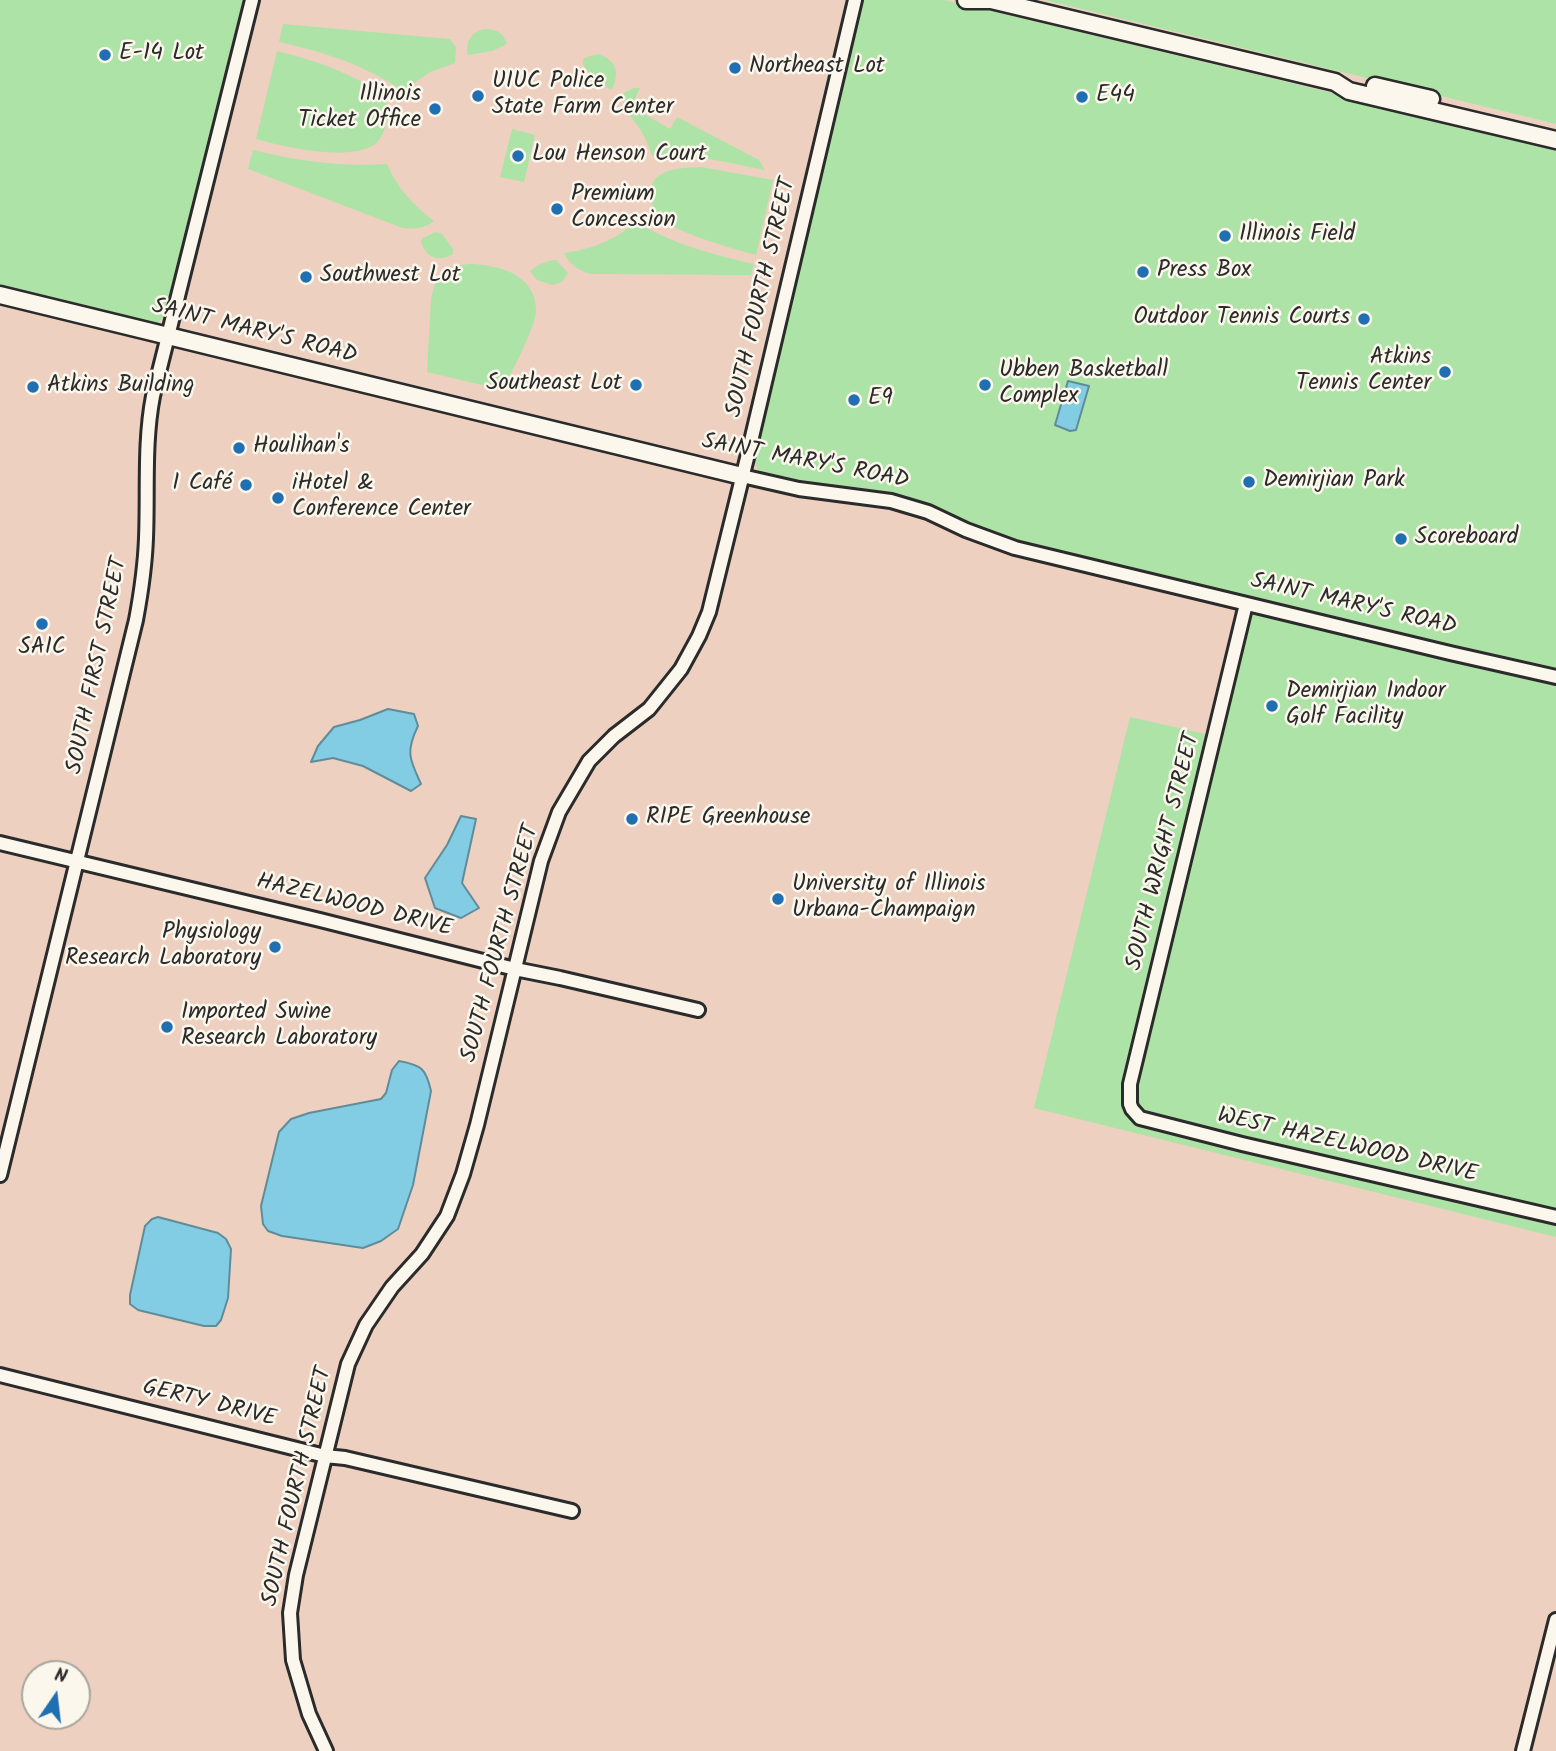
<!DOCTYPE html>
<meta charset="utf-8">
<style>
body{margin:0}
#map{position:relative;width:1556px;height:1751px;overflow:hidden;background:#f3e0d2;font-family:Kalam,sans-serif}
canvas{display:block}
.north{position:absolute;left:21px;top:1660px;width:70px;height:70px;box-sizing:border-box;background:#fbf7ec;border:2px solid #a8a59f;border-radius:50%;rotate:14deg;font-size:19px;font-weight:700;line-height:28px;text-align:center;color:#2b2b2b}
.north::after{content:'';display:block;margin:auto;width:24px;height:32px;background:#1f6fb2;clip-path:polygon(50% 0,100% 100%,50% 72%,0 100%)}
</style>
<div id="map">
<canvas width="1556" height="1751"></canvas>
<div class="north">N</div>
</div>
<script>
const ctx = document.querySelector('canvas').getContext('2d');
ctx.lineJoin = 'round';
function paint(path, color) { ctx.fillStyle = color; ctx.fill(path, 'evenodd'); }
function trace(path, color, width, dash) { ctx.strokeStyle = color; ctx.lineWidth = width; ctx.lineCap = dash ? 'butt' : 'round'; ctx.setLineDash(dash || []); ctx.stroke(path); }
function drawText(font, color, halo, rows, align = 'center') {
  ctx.font = font + ' Kalam,sans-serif'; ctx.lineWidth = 5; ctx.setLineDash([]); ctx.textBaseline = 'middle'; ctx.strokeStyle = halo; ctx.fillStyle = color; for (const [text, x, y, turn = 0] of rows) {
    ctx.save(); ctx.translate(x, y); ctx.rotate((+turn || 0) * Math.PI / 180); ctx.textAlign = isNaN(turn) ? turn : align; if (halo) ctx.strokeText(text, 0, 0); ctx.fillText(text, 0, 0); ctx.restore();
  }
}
const built = new Path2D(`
 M0 0H1044L1556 124V1751H0ZM35 1674H77V1716H35Z`);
const green = new Path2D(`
 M0 0H243L165 315 158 323 141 322 0 288Z
 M863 0H943L964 4 1556 147V674L1007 541 928 508 809 485 764 473 757 469 754 454Z
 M1044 0H1556V124Z
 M283 24 450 39 456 47 455 63 430 72 403 91C365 65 324 52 279 42Z
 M484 29C496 29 503 32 507 44L492 51 468 55C465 42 471 32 484 29Z
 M277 51C308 59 339 68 367 85 373 89 380 92 384 98 389 106 388 116 386 124 384 133 380 141 372 146 344 161 285 147 256 139Z
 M598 54C616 60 620 72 612 89H610L595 80 583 65V59L590 56Z
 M634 88H640C636 96 633 102 637 110L670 129 677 117 759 160 765 170C727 162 690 153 652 156 649 146 645 137 640 129 632 116 620 110 624 93Z
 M512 129 535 135 524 182 500 177Z
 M253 150C298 161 341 167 387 164 397 188 413 205 434 221 424 229 412 230 400 227L248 169Z
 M701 167 773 180 756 255C733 248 667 232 655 212 652 207 651 201 651 196 651 192 650 188 652 185 659 167 685 168 701 167Z
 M636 221C672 245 713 254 754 264L751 275 590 274C578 270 570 265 564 253 591 249 617 240 636 221Z
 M436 232 442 234 453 249V254C438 263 425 257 421 241L423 238Z
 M553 260H556L568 273 562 282 552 285 537 280 530 271 540 264Z
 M468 264C497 264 536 274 536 310 537 325 510 374 503 390L427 372 431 298 437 277 452 267Z
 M1251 612H1257L1556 683V1237L1034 1108 1130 717 1219 737 1247 616Z`);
const water = new Path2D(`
 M1068 381 1089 386 1076 430 1070 431 1055 425Z
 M388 709 414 714 418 726C405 752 410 760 421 784L411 791 363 766 333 758 311 762 318 746 334 727 360 720Z
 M461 816 476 819 462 883 479 908 461 918 435 908 425 878 447 845Z
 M399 1061C422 1065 426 1069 431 1091L413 1185 398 1229 381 1241 363 1248 282 1236 268 1231 263 1224 261 1206 279 1132 291 1119 309 1113 381 1099 386 1093 392 1070Z
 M158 1217 218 1233 226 1239 231 1249 228 1298 221 1320 216 1326H204L138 1310 130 1304V1295L145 1226 152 1219Z`);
const minor = new Path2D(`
 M742 476 799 489 891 501 928 512 966 530 1015 548 1450 653 1556 677
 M1246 604 1130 1084V1104L1132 1109 1140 1118 1242 1144 1556 1217
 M0 843 320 920 515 969 560 978 698 1010
 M0 1175 136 620C141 593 145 566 146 538 148 491 144 443 153 396L252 0
 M0 1375 325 1456 345 1458 572 1511
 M326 1751 309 1714 293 1660 290 1613 296 1575 348 1364 366 1325 392 1287 422 1254 447 1216 463 1174 477 1125 541 861 559 812 589 761 614 736 649 709 681 669 699 636 709 612 748 454 855 0
 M1523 1751 1556 1620`);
const major = new Path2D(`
 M966 0H991
 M991 0 1335 82 1349 91 1556 140
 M1375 86 1431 99
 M0 295 742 476`);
const markers = [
 [105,55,7,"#1f6fb2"],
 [735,68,7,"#1f6fb2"],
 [478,96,7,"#1f6fb2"],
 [1082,97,7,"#1f6fb2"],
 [435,109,7,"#1f6fb2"],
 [518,156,7,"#1f6fb2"],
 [557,209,7,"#1f6fb2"],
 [1225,236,7,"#1f6fb2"],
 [1143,272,7,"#1f6fb2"],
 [306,277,7,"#1f6fb2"],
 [1364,319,7,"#1f6fb2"],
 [1445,372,7,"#1f6fb2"],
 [636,385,7,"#1f6fb2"],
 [985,385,7,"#1f6fb2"],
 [33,387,7,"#1f6fb2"],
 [854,400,7,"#1f6fb2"],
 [239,448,7,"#1f6fb2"],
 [1249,482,7,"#1f6fb2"],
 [246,485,7,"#1f6fb2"],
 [278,498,7,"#1f6fb2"],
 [1401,539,7,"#1f6fb2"],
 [42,624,7,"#1f6fb2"],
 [1272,706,7,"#1f6fb2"],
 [632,819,7,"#1f6fb2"],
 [778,899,7,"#1f6fb2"],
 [275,947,7,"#1f6fb2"],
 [167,1027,7,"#1f6fb2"]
];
const poiNames = [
 ["E-14 Lot",119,55],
 ["Northeast Lot",749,68],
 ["UIUC Police",492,83],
 ["State Farm Center",492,109],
 ["Illinois",421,96,"right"],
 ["Ticket Office",421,122,"right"],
 ["E44",1096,97],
 ["Lou Henson Court",532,156],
 ["Premium",571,196],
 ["Concession",571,222],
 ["Illinois Field",1239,236],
 ["Press Box",1157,272],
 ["Southwest Lot",320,277],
 ["Outdoor Tennis Courts",1350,319,"right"],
 ["Atkins",1431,359,"right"],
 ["Tennis Center",1431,385,"right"],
 ["Ubben Basketball",999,372],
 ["Complex",999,398],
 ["Southeast Lot",622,385,"right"],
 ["Atkins Building",47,387],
 ["E9",868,400],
 ["Houlihan's",253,448],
 ["Demirjian Park",1263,482],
 ["I Café",232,485,"right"],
 ["iHotel &",292,485],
 ["Conference Center",292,511],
 ["Scoreboard",1415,539],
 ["SAIC",42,649,"center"],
 ["Demirjian Indoor",1286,693],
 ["Golf Facility",1286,719],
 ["RIPE Greenhouse",646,819],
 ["University of Illinois",792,886],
 ["Urbana-Champaign",792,912],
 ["Physiology",261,934,"right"],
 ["Research Laboratory",261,960,"right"],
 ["Imported Swine",181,1014],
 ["Research Laboratory",181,1040]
];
const streetNames = [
 ["SOUTH FOURTH STREET",763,298,-77],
 ["SAINT MARY'S ROAD",254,333,14],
 ["SAINT MARY'S ROAD",805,463,11],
 ["SAINT MARY'S ROAD",1353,606,13],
 ["SOUTH FIRST STREET",99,666,-78],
 ["SOUTH WRIGHT STREET",1165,852,-76],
 ["HAZELWOOD DRIVE",354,907,14],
 ["SOUTH FOURTH STREET",502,944,-75],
 ["WEST HAZELWOOD DRIVE",1347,1147,13],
 ["GERTY DRIVE",209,1405,14],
 ["SOUTH FOURTH STREET",299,1487,-77]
];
paint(built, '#eed0c0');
paint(green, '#ade3a6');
paint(water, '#83cde4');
trace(water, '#608c9a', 2);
trace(minor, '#2b2b2b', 18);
trace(major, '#2b2b2b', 21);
trace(minor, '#fbf7ec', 12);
trace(major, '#fbf7ec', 16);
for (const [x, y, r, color] of markers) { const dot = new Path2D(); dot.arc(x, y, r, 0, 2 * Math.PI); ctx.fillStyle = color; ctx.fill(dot); trace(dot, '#fbf7ec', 2.5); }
drawText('23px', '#2b2b2b', '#fbf7ec', poiNames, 'left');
drawText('23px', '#2b2b2b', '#fbf7ec', streetNames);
</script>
